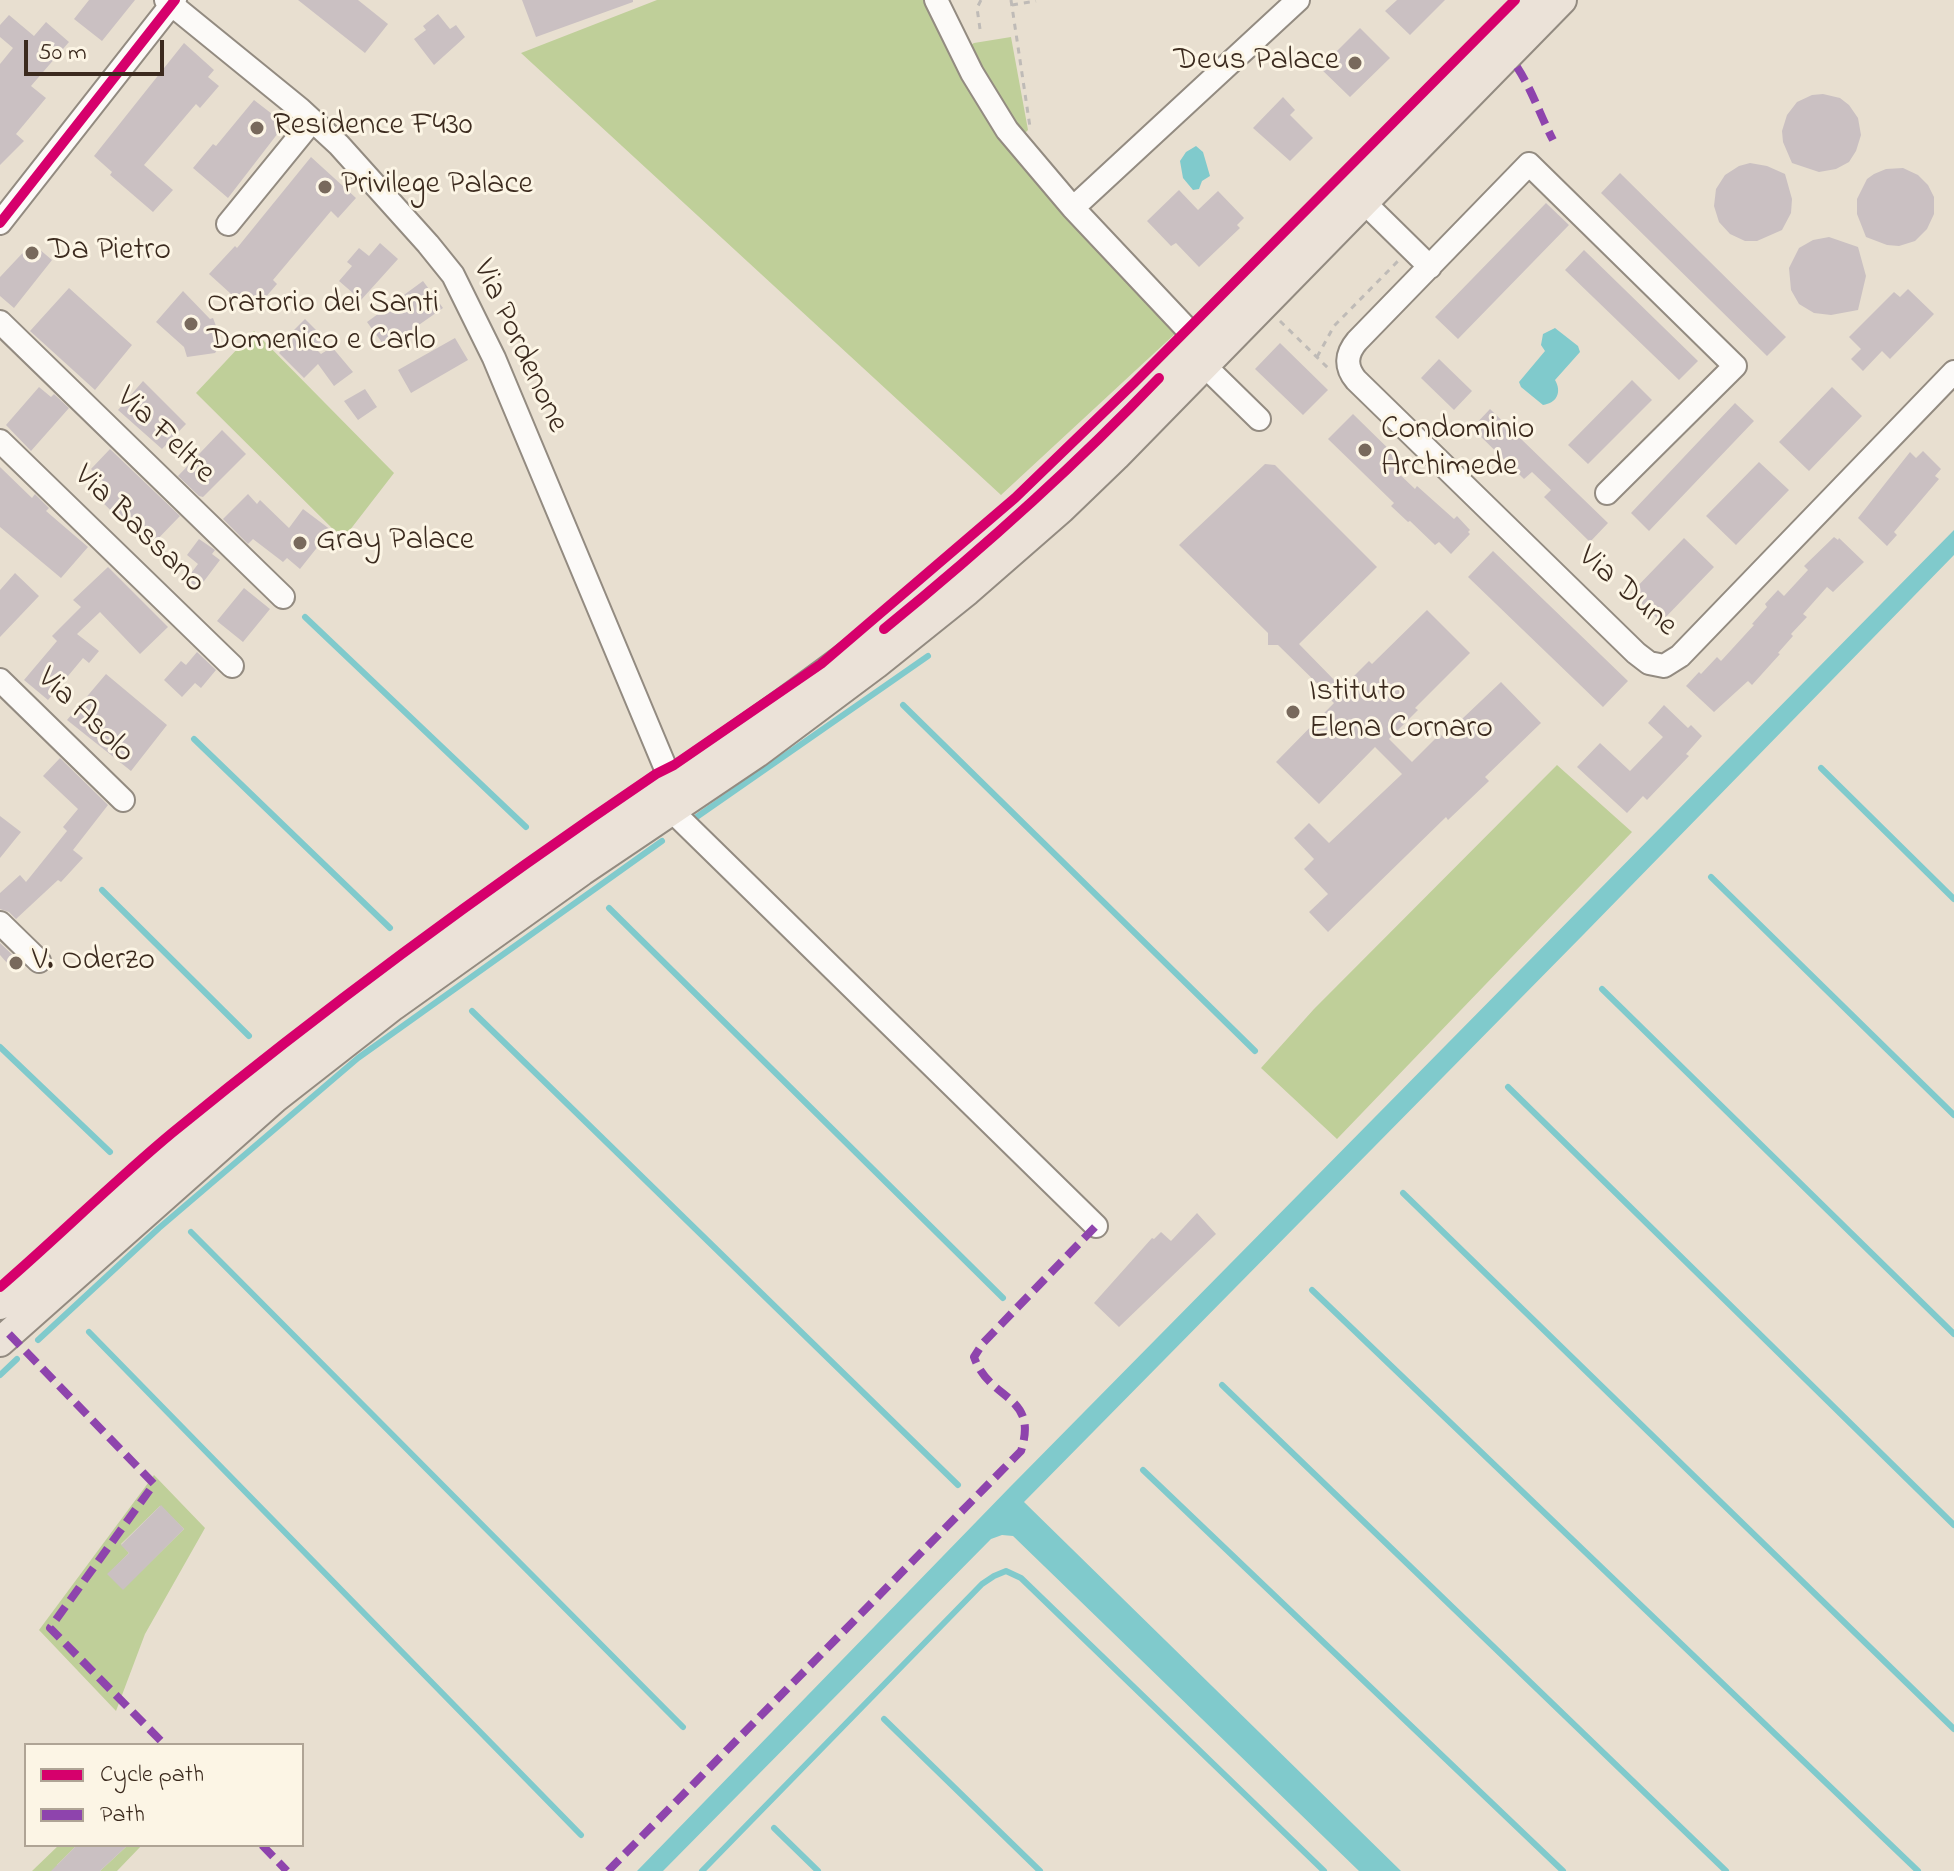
<!DOCTYPE html>
<style>
body{margin:0}
#map{position:relative;width:1954px;height:1871px;overflow:hidden;background:#e8dfd0;font-family:"Indie Flower",sans-serif}
canvas{display:block}
.legend{position:absolute;left:24px;top:1743px;width:280px;height:104px;box-sizing:border-box;background:#fcf5e5;border:2px solid #afa495;margin:0;padding:10px 14px;list-style:none;font-size:24px;color:#3b2a1e}
.legend li{display:flex;align-items:center;gap:16px;height:40px}
.legend b{width:40px;border:2px solid #afa495}
.scale{position:absolute;left:24px;top:40px;width:140px;height:36px;box-sizing:border-box;border:4px solid #3b2a1e;border-top:0;padding-left:10px;font-size:24px;line-height:28px;white-space:nowrap;color:#3b2a1e;-webkit-text-stroke:6px #fcf5e5;paint-order:stroke}
</style>
<div id="map">
<canvas width="1954" height="1871"></canvas>
<ul class="legend">
<li><b style="height:10px;background:#d6006c"></b>Cycle path</li>
<li><b style="height:10px;background:#8e44ad"></b>Path</li>
</ul>
<div class="scale">50 m</div>
</div>
<script>
const ctx = document.querySelector('canvas').getContext('2d');
ctx.lineJoin = 'round';
function paint(path, color) { ctx.fillStyle = color; ctx.fill(path, 'evenodd'); }
function trace(path, color, width, dash) { ctx.strokeStyle = color; ctx.lineWidth = width; ctx.lineCap = dash ? 'butt' : 'round'; ctx.setLineDash(dash || []); ctx.stroke(path); }
function drawText(font, color, halo, rows, align = 'center') {
  ctx.font = font + ' "Indie Flower",sans-serif'; ctx.lineWidth = 6; ctx.setLineDash([]); ctx.textBaseline = 'middle'; ctx.strokeStyle = halo; ctx.fillStyle = color; for (const [text, x, y, turn = 0] of rows) {
    ctx.save(); ctx.translate(x, y); ctx.rotate((+turn || 0) * Math.PI / 180); ctx.textAlign = isNaN(turn) ? turn : align; if (halo) ctx.strokeText(text, 0, 0); ctx.fillText(text, 0, 0); ctx.restore();
  }
}
const green = new Path2D(`
 M657 0H924C952 58 984 116 1024 167 1069 227 1126 279 1177 332L1001 495 521 53Z
 M1011 37 1028 130 1024 134 969 46 974 43Z
 M254 331 394 473 343 539 196 393Z
 M1557 765 1632 832 1337 1139 1261 1068 1314 1009Z
 M154 1475 205 1528 145 1634 116 1711 39 1630ZM160 1506 184 1529 123 1589 108 1574 129 1553 121 1544Z
 M59 1845H77L57 1865 62 1871H32Z
 M128 1845H142L117 1871H100Z`);
const water = new Path2D(`
 M1196 146 1203 152 1210 176 1202 181 1199 189 1193 190 1183 178 1180 161 1186 152Z
 M1555 328 1578 346 1580 352 1555 380C1562 392 1557 403 1543 405L1521 387 1519 382 1545 351 1541 345 1543 334Z
 M1954 530V555L1584 934 1024 1502 1401 1871H1359L1013 1536 1002 1535 991 1539 663 1871H637L1010 1487Z`);
const stream = new Path2D(`
 M305 617 526 827
 M903 705 1255 1051
 M194 739 390 928
 M1821 768 1954 899
 M688 823 928 656
 M1711 877 1954 1115
 M102 890 249 1036
 M609 908 1003 1298
 M1602 989 1954 1334
 M472 1011 958 1485
 M0 1047 110 1152
 M1508 1087 1954 1525
 M1403 1193 1954 1729
 M191 1232 683 1727
 M1312 1290 1918 1871
 M89 1332 581 1835
 M38 1340 159 1228 358 1058 662 841
 M0 1375 17 1359
 M1222 1385 1726 1871
 M1143 1470 1563 1871
 M884 1719 1040 1871
 M774 1828 818 1871
 M702 1871 982 1584 994 1576 1006 1571 1021 1578 1324 1871`);
const building = new Path2D(`
 M89 0H135L102 41 74 19Z
 M298 0H358L388 24 365 53Z
 M522 0H633V2L536 37Z
 M1397 0H1445L1410 35 1385 11Z
 M438 14 450 29 456 25 465 37 434 65 414 39 426 30 423 26Z
 M9 15 34 36 46 22 69 42 31 86 46 98 16 134 24 141 0 165V64L13 48 0 37V25Z
 M1360 28 1390 58 1350 97 1320 68Z
 M184 43 214 70 208 77 219 86 200 108 196 104 144 165 173 190 153 212 110 175 112 172 94 156Z
 M1823 94 1840 98 1849 105 1858 118 1861 135 1856 151 1849 162 1836 169 1819 172 1792 163 1783 142 1782 131 1787 115 1797 102 1812 95Z
 M1283 97 1295 110 1290 115 1313 138 1290 161 1253 128Z
 M254 100 285 124 228 198 193 168 213 144 216 146Z
 M311 157 356 198 338 218 331 211 273 280 277 284 252 313 209 274 235 246 237 248Z
 M1750 163 1767 166 1785 174 1792 199 1791 213 1782 230 1757 241H1745L1730 234 1719 222 1714 206 1716 189 1725 175 1739 166Z
 M1903 168 1918 175 1928 185 1934 197V214L1927 229 1915 241 1899 246 1887 245 1866 237 1857 214V199L1867 179 1874 174 1886 169Z
 M1620 173 1786 337 1767 356 1601 193Z
 M1179 190 1198 210 1218 191 1244 218 1237 225 1240 228 1199 267 1176 243 1171 246 1147 221Z
 M1546 203 1569 225 1458 339 1435 317Z
 M1829 237 1858 247 1866 276 1858 310 1831 315 1814 313 1799 304 1791 290 1789 268 1799 248 1813 240Z
 M32 243 52 260 14 308 0 296V277Z
 M380 243 398 259 361 300 339 281 352 266 347 262 359 248 369 256Z
 M1584 250 1698 361 1679 380 1565 270Z
 M423 281 443 308 386 348 367 322Z
 M69 288 132 345 95 390 30 331Z
 M1908 289 1934 314 1890 359 1882 351 1863 371 1851 359 1861 349 1849 337 1894 292 1900 297Z
 M183 291 210 319 213 318 219 334 214 336 219 347 215 353 187 357 184 347 156 322Z
 M305 319 326 340 317 350 321 354 332 347 353 372 334 386 318 364 304 378 279 353 286 345 282 342Z
 M455 338 468 360 411 393 398 370Z
 M1280 343 1328 390 1303 415 1255 369Z
 M1439 359 1472 391 1454 410 1421 378Z
 M1632 380 1652 400 1588 464 1568 445Z
 M143 381 186 424 162 449 118 410Z
 M39 387 51 397 54 394 69 408 31 451 6 425Z
 M1832 387 1862 416 1809 471 1779 442Z
 M365 389 377 407 358 420 344 401Z
 M1735 403 1754 421 1649 531 1631 513Z
 M1490 409 1608 523 1590 542 1544 497 1551 490 1532 472 1524 479 1472 428Z
 M1353 414 1402 462 1394 469 1415 489 1417 486 1454 519 1457 516 1470 530 1468 532 1470 534 1451 554 1439 542 1435 545 1410 521 1408 522 1391 506 1394 503 1328 439Z
 M222 430 246 454 203 497 199 496 178 476Z
 M110 449 180 516 149 548 95 495 106 484 91 469Z
 M1923 451 1941 469 1935 476 1939 479 1894 532 1897 535 1887 546 1858 518 1910 452 1916 458Z
 M1759 462 1789 490 1736 545 1706 516Z
 M1265 464 1275 465 1377 567 1299 644 1342 688 1369 661 1372 664 1427 610 1470 653 1415 708 1418 710 1389 739 1412 762 1440 734 1443 737 1501 682 1541 723 1485 777 1489 781 1448 820 1446 817 1328 932 1309 912 1328 894 1304 869 1314 859 1294 838 1309 823 1329 843 1402 774 1375 747 1319 804 1276 762 1334 703 1331 700 1332 698 1278 645H1268V633L1179 545Z
 M0 467 32 498 35 494 49 508 46 511 88 547 61 578 0 527Z
 M248 494 257 504 260 500 289 528 303 509 331 530 300 569 287 558 283 562 253 539 248 544 223 519Z
 M1834 537 1838 540 1839 538 1864 562 1833 592 1827 587 1803 614 1807 617 1791 634 1793 636 1778 653 1780 654 1752 685 1748 681 1714 712 1686 686 1699 672 1701 674 1717 657 1721 661 1754 625 1752 624 1767 607 1765 604 1778 590 1784 596 1808 570 1804 566Z
 M1684 538 1714 567 1661 622 1631 593Z
 M199 539 215 550 212 554 220 560 195 593 183 584 198 564 187 555Z
 M1493 551 1628 681 1603 707 1468 577Z
 M108 567 168 627 140 654 100 612 77 634 99 651 89 663 83 658 48 700 24 680 57 641 52 636 81 607 73 600Z
 M15 573 39 596 0 637V590Z
 M244 588 270 609 243 642 217 621Z
 M197 652 216 670 201 688 195 683 182 697 164 680 181 661 186 665Z
 M106 674 167 725 131 771 67 720Z
 M1664 705 1688 728 1691 725 1702 736 1686 754 1689 756 1647 800 1643 796 1627 813 1577 767 1600 743 1630 771 1663 737 1648 723Z
 M60 758 108 805 73 850 83 858 61 882 58 880 16 919 9 912 0 909V893L20 875 26 882 67 831 63 827 78 809 43 776Z
 M0 816 21 832 0 858Z
 M0 943 23 965 15 972 0 955Z
 M1197 1213 1216 1234 1119 1327 1094 1303 1152 1238 1154 1239 1161 1232 1171 1241Z
 M161 1505 184 1529 123 1590 107 1574 129 1553 121 1545Z
 M77 1845H128L100 1871H51Z`);
const path = new Path2D(`
 M1011 0 1030 127
 M1012 5 1036 1
 M980 29 977 8 981 0
 M1280 321 1329 369
 M1317 357 1334 326 1398 261`);
const minor = new Path2D(`
 M166 0 300 109 339 145 428 244 453 275 494 358 676 793
 M936 0 972 73 1007 130 1073 208 1187 329 1211 372 1259 419
 M1073 208 1298 0
 M1374 212 1430 267
 M0 223 175 0
 M228 224 312 121
 M0 322 283 597
 M0 441 232 666
 M1607 493 1735 366 1529 164 1357 341C1346 354 1345 367 1356 380L1636 653 1649 663 1664 666 1680 656 1954 372
 M0 680 123 800
 M671 810 1096 1226
 M0 923 39 961`);
const major = new Path2D(`
 M0 1305C128 1194 254 1081 389 980 573 841 771 724 948 577 1047 494 1135 401 1226 309 1328 206 1433 105 1533 0
 M0 1342 274 1099 393 1006 582 871 757 753 876 664 967 591 1061 509 1116 456 1562 0`);
const quiet = new Path2D(`
 M1517 67C1532 90 1540 115 1553 140
 M9 1334 154 1484 50 1628 165 1745
 M262 1845 287 1871
 M608 1871 1021 1451C1039 1394 990 1402 974 1357L983 1343 1096 1226`);
const cycleway = new Path2D(`
 M0 223 175 0
 M884 629C981 550 1073 468 1159 378
 M0 1287C58 1237 113 1182 172 1133 328 1005 489 887 656 774L674 765 821 664 1015 498 1134 383 1515 0`);
const markers = [
 [1355,63,8,"#78695c"],
 [257,128,8,"#78695c"],
 [325,187,8,"#78695c"],
 [32,253,8,"#78695c"],
 [191,324,8,"#78695c"],
 [1365,450,8,"#78695c"],
 [300,543,8,"#78695c"],
 [1293,712,8,"#78695c"],
 [16,963,8,"#78695c"]
];
const poiNames = [
 ["Deus Palace",1339,63,"right"],
 ["Residence F430",273,128],
 ["Privilege Palace",341,187],
 ["Da Pietro",48,253],
 ["Oratorio dei Santi",207,306],
 ["Domenico e Carlo",207,343],
 ["Condominio",1381,432],
 ["Archimede",1381,469],
 ["Gray Palace",316,543],
 ["Istituto",1309,694],
 ["Elena Cornaro",1309,731],
 ["V. Oderzo",32,963]
];
const streetNames = [
 ["Via Pordenone",518,347,65],
 ["Via Feltre",164,437,44],
 ["Via Bassano",138,531,44],
 ["Via Dune",1626,593,41],
 ["Via Asolo",84,717,44]
];
paint(green, '#bfcf99');
paint(water, '#80cacc');
trace(stream, '#80cacc', 6);
paint(building, '#cac0c2');
trace(minor, '#938b81', 26);
trace(major, '#938b81', 32);
trace(path, '#bfbbb7', 3, [6, 6]);
trace(minor, '#fcfaf8', 22);
trace(major, '#ebe2d8', 28);
trace(quiet, '#8e44ad', 8, [16, 8]);
trace(cycleway, '#d6006c', 10);
for (const [x, y, r, color] of markers) { const dot = new Path2D(); dot.arc(x, y, r, 0, 2 * Math.PI); ctx.fillStyle = color; ctx.fill(dot); trace(dot, '#fcf5e5', 3); }
drawText('32px', '#3b2a1e', '#fcf5e5', poiNames, 'left');
drawText('32px', '#3b2a1e', '#fcf5e5', streetNames);
</script>
